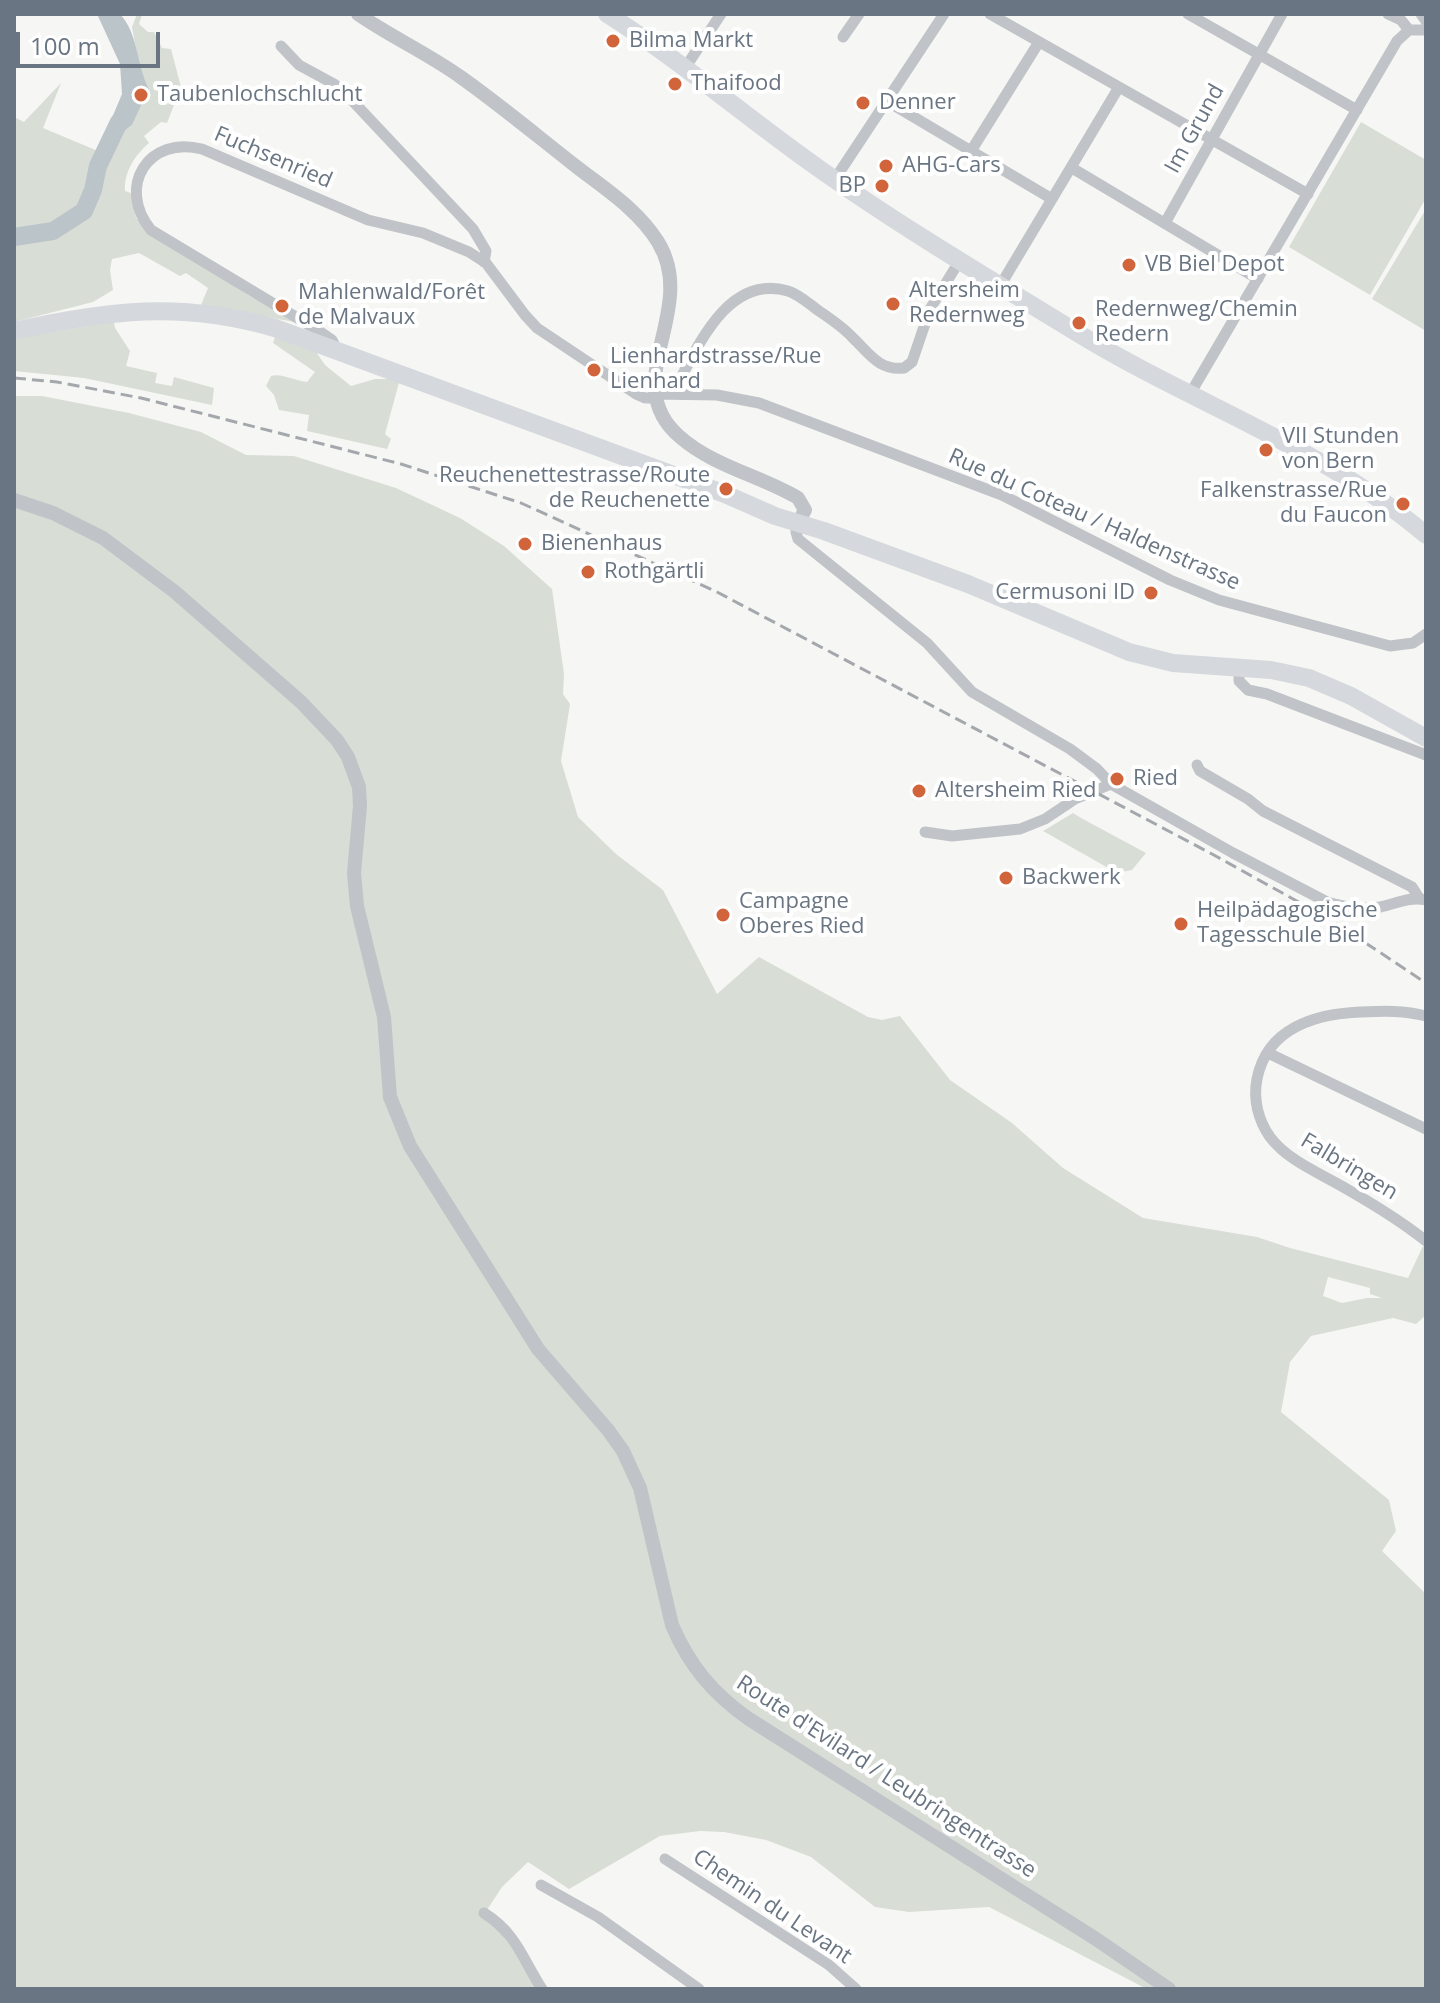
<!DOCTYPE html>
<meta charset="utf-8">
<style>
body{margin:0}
#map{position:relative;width:1440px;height:2003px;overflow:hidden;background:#f6f7f4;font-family:"Open Sans",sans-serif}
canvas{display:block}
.frame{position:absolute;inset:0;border:16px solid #697582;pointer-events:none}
.scale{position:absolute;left:16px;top:32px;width:144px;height:36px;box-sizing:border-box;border:4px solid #697582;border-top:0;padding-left:10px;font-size:24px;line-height:28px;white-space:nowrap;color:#697582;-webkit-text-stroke:6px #fff;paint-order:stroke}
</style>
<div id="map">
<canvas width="1440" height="2003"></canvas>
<div class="frame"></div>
<div class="scale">100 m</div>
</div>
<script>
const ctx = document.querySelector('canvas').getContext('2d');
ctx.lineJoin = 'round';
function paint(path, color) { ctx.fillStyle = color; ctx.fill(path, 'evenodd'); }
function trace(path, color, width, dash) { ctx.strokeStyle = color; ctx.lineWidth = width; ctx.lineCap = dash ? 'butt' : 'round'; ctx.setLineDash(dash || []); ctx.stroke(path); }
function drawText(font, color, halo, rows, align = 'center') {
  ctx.font = font + ' "Open Sans",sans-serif'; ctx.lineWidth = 8; ctx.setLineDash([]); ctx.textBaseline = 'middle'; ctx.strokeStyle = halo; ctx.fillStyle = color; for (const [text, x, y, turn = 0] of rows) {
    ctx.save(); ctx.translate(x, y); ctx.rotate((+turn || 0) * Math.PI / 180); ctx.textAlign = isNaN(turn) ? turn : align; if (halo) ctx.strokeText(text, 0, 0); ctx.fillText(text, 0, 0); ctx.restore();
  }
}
const green = new Path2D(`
 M137 14 142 15 139 24 148 32H154L162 48 171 49 181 87 167 123 161 122 144 136 149 143C135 155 124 172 125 191L131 193 136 218 248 295 300 323 201 305 208 288 186 273 180 276 139 253 112 259 110 270 113 290 93 302 14 322V117L24 122 61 83 43 128 98 151 132 125 149 89 140 70 132 27Z
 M1361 122 1426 160V198L1370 295 1289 247Z
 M1426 209V331L1372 299Z
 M114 322 115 328 130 351 126 366 157 373 155 383 172 386 174 377 214 388 212 405 84 378 14 371V337Z
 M275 337 312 346 325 365 351 386 375 379H400L385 434 391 439 387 449 307 431 309 415 279 410 274 395 266 386 271 376C282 373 295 381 307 382L315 372 273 343Z
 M14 396H42L129 413 201 432 246 455 294 456 396 488 460 518 504 546 552 589 564 674 563 694 570 704 561 761 578 817 616 854 663 890 717 994 759 957 868 1017 882 1020 900 1016 950 1080 1012 1123 1063 1168 1143 1218 1257 1237 1290 1248 1408 1278 1423 1246 1426 1249V1315L1416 1324 1393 1318 1311 1336 1290 1362 1281 1412 1389 1500 1396 1531 1382 1551 1426 1594V1989L1145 1988 989 1907 909 1912 875 1907 811 1857 766 1840 724 1832 700 1831 660 1836 569 1889 528 1862 502 1887 485 1913 490 1917 542 1989H14ZM1328 1277 1370 1288V1294L1382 1298H1367L1342 1303 1323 1296Z
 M1073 813 1081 818 1146 853 1132 870 1117 873 1043 831Z`);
const water = new Path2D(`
 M97 14H120C139 35 136 64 149 89L132 125 98 151 122 94 120 64Z`);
const river = new Path2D(`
 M14 237 53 231 84 211 93 190 98 166 119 122`);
const minor = new Path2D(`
 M990 14 1308 194
 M1188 14 1357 110
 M1388 14 1401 20 1409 30
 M1421 14 1426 21
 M843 37 859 14
 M281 46 299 65 334 84 347 95 473 229 486 251 484 262
 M685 68 721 14
 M885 100 1052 199
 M971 151 1039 42
 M1072 168 1258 279
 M835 179 944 14
 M1165 223 1282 14
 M1000 286 1119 87
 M337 350 332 340 319 331 151 230C116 187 148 135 202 149L368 220 423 233 469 252 486 263 525 315 537 328 636 394 645 398H655
 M673 393C696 351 726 273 788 291 800 295 809 304 819 311 831 319 843 327 853 338 869 353 879 371 904 368L912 362 930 309 960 260
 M655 394 717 395 759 403 1002 495 1170 580 1219 600 1390 646 1413 643 1426 634
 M1190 394 1397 41 1409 30H1426
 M798 523 796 532 798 539 927 643 972 692 1070 749 1097 769 1111 784 1233 853 1327 902C1343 907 1363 909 1380 907 1396 904 1409 896 1426 900
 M1239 668V681L1248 690 1267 694 1426 755
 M1197 765 1200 771 1248 799 1263 811 1412 887 1419 898
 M925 832 952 836 1020 829 1045 819 1075 799 1111 784
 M1426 1016C1404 1010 1383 1011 1360 1012 1315 1014 1267 1028 1257 1079 1253 1099 1258 1120 1270 1137 1288 1161 1320 1173 1345 1188 1373 1204 1401 1221 1426 1241
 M1268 1053 1426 1129
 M665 1859 829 1965 856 1989
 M541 1885 598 1917 699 1989
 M484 1913C517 1934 522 1958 542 1989`);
const tertiary = new Path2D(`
 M358 14C391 37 429 54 462 78 500 105 536 135 573 164 602 187 638 209 658 242 700 310 616 383 680 437 713 466 761 476 798 498L805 510 798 523
 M14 500 53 513 103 538 175 592 301 702 337 740 348 757 359 787 360 806 354 873 357 906 384 1017 390 1097 410 1146 538 1349 608 1430 623 1451 640 1488 672 1625C689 1665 713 1694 749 1719L1096 1939 1169 1989`);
const primary = new Path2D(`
 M607 14C677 58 740 112 807 160 893 222 986 277 1076 332 1191 403 1323 447 1426 535
 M14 331C108 310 181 301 275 328L725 494 775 516 824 531 968 584 1129 652 1173 663 1271 670 1309 678 1351 696 1426 738`);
const rail = new Path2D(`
 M14 378 57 382 141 398 401 464 521 503 717 592 1212 854 1331 920 1426 983`);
const markers = [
 [613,41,8,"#d1643a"],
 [675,84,8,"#d1643a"],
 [141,95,8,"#d1643a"],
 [863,103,8,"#d1643a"],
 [886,166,8,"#d1643a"],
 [882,186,8,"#d1643a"],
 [1129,265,8,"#d1643a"],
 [893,304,8,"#d1643a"],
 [282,306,8,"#d1643a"],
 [1079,323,8,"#d1643a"],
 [594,370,8,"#d1643a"],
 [1266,450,8,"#d1643a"],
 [726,489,8,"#d1643a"],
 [1403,504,8,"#d1643a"],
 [525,544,8,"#d1643a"],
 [588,572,8,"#d1643a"],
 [1151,593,8,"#d1643a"],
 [1117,779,8,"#d1643a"],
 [919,791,8,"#d1643a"],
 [1006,878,8,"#d1643a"],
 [723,915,8,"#d1643a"],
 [1181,924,8,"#d1643a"]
];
const poiNames = [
 ["Bilma Markt",629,41],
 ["Thaifood",691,84],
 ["Taubenlochschlucht",157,95],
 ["Denner",879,103],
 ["AHG-Cars",902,166],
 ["BP",866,186,"right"],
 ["VB Biel Depot",1145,265],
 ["Altersheim",909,291],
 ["Redernweg",909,316],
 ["Mahlenwald/Forêt",298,293],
 ["de Malvaux",298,318],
 ["Redernweg/Chemin",1095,310],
 ["Redern",1095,335],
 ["Lienhardstrasse/Rue",610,357],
 ["Lienhard",610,382],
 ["VII Stunden",1282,437],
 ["von Bern",1282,462],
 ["Reuchenettestrasse/Route",710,476,"right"],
 ["de Reuchenette",710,501,"right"],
 ["Falkenstrasse/Rue",1387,491,"right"],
 ["du Faucon",1387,516,"right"],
 ["Bienenhaus",541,544],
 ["Rothgärtli",604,572],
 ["Cermusoni ID",1135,593,"right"],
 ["Ried",1133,779],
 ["Altersheim Ried",935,791],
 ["Backwerk",1022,878],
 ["Campagne",739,902],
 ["Oberes Ried",739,927],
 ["Heilpädagogische",1197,911],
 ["Tagesschule Biel",1197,936]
];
const streetNames = [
 ["Im Grund",1195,129,-61],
 ["Fuchsenried",273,158,23],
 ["Rue du Coteau / Haldenstrasse",1094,520,24],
 ["Falbringen",1349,1167,31],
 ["Route d'Evilard / Leubringentrasse",886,1777,33],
 ["Chemin du Levant",772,1907,34]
];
paint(green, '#d8ddd5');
paint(water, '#bbc4c9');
trace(river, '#bbc4c9', 18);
trace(minor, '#c0c3c7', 11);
trace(tertiary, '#c0c3c7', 14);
trace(primary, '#d5d8dc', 18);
trace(rail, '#a4a8ad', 3, [12, 6]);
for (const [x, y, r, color] of markers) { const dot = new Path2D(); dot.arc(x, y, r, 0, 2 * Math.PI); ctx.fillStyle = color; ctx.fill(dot); trace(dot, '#fff', 3); }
drawText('22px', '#697582', '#fff', poiNames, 'left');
drawText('22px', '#697582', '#fff', streetNames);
</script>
